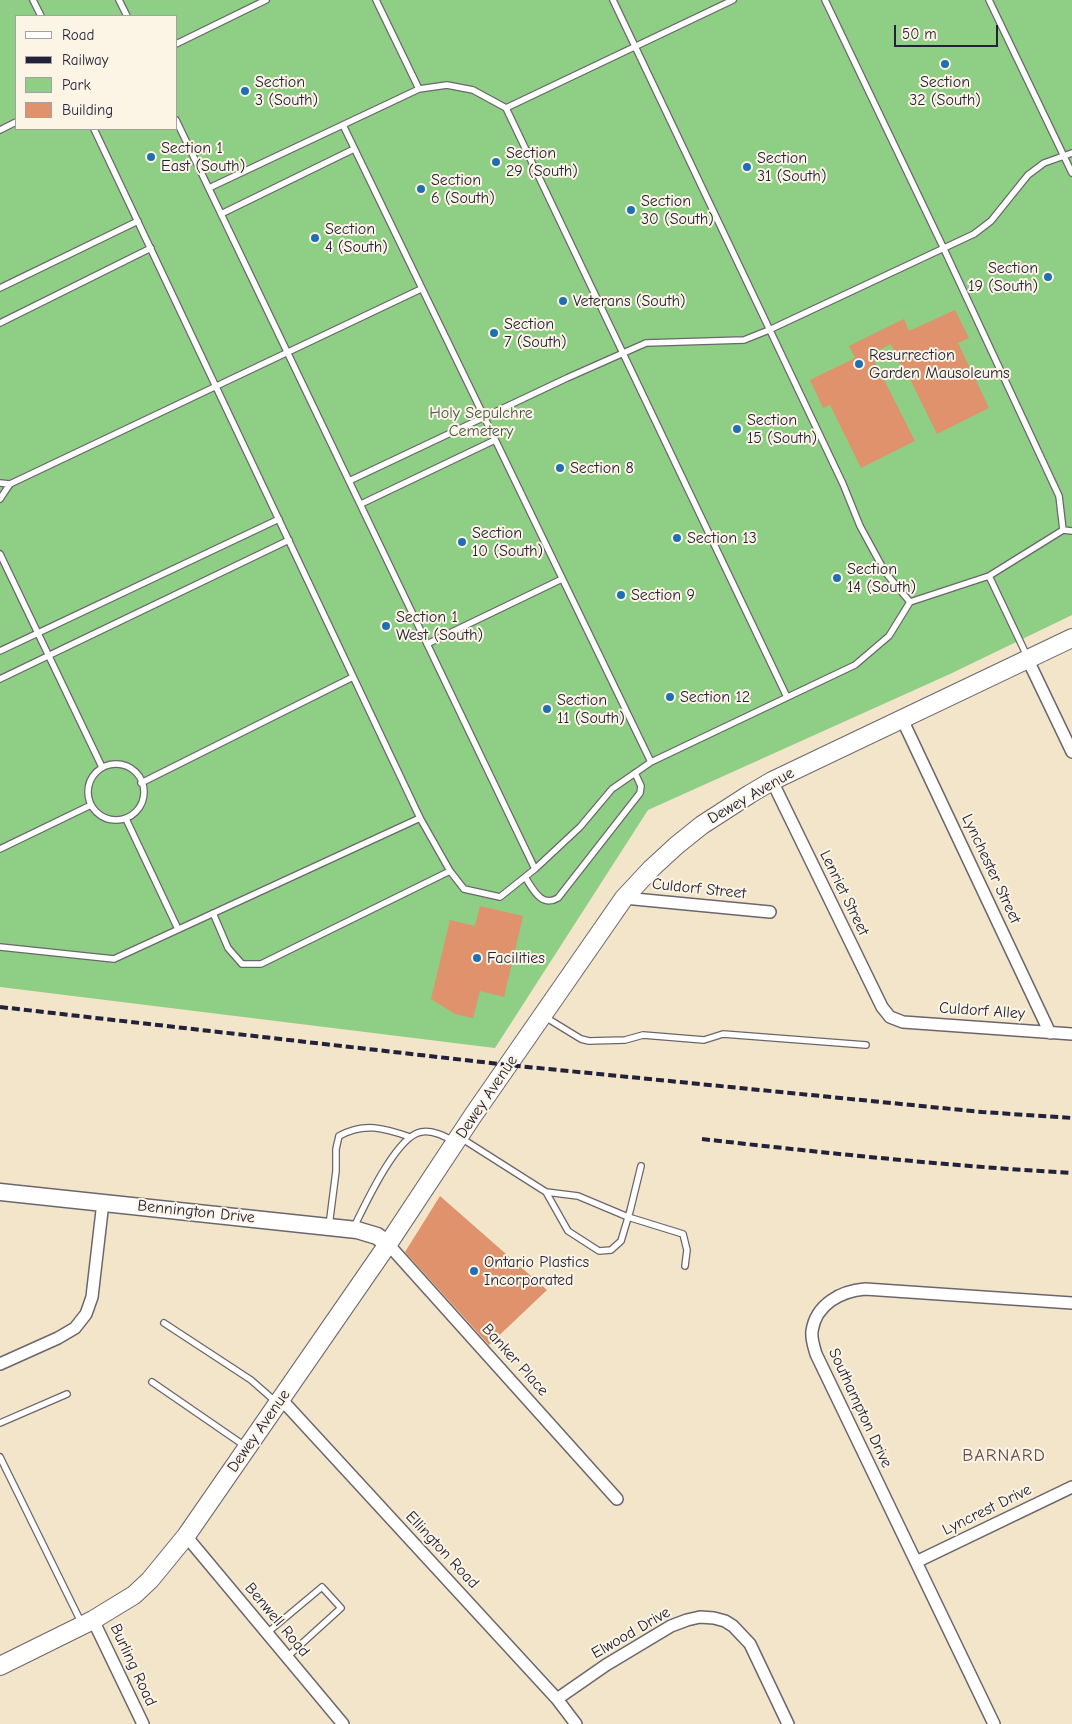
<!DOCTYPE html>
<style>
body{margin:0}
#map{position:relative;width:1072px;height:1724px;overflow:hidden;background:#f2e5c9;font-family:"Comic Neue",sans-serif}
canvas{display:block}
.legend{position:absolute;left:15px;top:15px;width:162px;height:115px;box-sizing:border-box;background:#fcf5e5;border:1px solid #a5a1a1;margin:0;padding:6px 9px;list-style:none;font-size:15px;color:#22223b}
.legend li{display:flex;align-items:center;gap:10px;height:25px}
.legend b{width:25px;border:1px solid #a5a1a1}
.scale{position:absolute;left:894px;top:25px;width:104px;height:22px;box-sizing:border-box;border:2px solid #22223b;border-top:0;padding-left:6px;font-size:15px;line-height:18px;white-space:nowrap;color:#22223b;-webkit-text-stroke:4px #fcf5e5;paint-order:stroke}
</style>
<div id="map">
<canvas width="1072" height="1724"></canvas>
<ul class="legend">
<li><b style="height:6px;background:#fff"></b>Road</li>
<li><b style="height:6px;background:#22223b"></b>Railway</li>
<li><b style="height:14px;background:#8fce85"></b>Park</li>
<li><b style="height:14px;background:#df926c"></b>Building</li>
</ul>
<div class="scale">50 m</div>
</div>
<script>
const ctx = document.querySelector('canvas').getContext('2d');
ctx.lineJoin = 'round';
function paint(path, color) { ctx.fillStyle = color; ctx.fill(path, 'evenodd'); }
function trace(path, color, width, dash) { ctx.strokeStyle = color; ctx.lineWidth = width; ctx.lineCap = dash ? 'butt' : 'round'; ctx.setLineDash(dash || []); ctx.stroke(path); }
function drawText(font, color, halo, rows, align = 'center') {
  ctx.font = font + ' "Comic Neue",sans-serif'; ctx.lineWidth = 4; ctx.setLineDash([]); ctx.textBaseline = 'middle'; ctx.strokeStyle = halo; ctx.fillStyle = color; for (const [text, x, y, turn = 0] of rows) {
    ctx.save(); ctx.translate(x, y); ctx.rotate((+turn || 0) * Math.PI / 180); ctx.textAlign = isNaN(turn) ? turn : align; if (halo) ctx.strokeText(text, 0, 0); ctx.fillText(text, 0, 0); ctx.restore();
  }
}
const green = new Path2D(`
 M0 0H1072V615L950 674 648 810 495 1048 0 987ZM16 16H176V129H16Z`);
const building = new Path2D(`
 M955 310 969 338 958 343 989 408 937 434 905 369 903 370 891 344 871 354 915 441 861 468 830 405 823 408 810 380 855 358 849 346 904 319 909 331Z
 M480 906 523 916 504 997 480 991 473 1018 455 1014 431 999 450 920 475 926Z
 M440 1196 547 1290 489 1345 405 1252Z`);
const lane = new Path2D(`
 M33 0 41 16
 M119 0 127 16
 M376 0 419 89
 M613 0 843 484 860 526 885 572 910 602
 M825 0 943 247 1059 496 1063 530 989 576
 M989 0 1072 173
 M176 44 266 0
 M506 108 733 0
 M176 120 535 869
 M343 125 651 762
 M94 129 420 818 450 871 464 889 500 897 535 869 580 827 612 789 651 762 855 665 889 636 910 602 989 576 1027 656
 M0 130 16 122
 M209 188 419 89 447 85 473 90 506 108 787 697
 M221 214 354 149
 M0 288 138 221
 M0 323 151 248
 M349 481 567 378 646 343 744 340 769 330 974 234 991 221 1028 175 1044 163 1072 153
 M0 483 10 484 0 499
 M10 484 421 289
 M361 504 495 440
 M1063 530 1072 531
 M0 554 102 767
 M427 644 562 579
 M0 651 279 519
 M0 679 289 540
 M88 792a28 28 0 1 1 56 0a28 28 0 1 1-56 0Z
 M141 783 353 677
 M126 819 178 929
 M0 849 91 805
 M525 877C533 889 541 908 558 898L640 793 641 786 635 773
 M213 913 228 948 242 964H261L450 871
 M0 947 114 959 420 818
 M545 1017 581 1039 589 1041 625 1040 643 1035 704 1040 723 1034 866 1045
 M461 1138 546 1192 568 1231 599 1251 611 1250 621 1241 630 1211 641 1166
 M546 1192 578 1196 628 1217 683 1234 687 1250 685 1266
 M329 1226 336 1171V1149L339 1136C364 1122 384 1128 410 1137
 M353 1229C364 1207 396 1136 421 1132 433 1130 444 1136 454 1141
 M164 1323 251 1380 276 1402
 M152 1382 245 1446
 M0 1423 67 1394
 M0 1457 82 1624
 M267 1633 322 1587 341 1608 287 1657`);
const street = new Path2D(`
 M1027 658 1072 752
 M902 719 1050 1033
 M772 781 882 1007 890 1017 903 1022 1072 1034
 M624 898 770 912
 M388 1244 617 1499
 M0 1364 58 1338 75 1328 86 1314 92 1297 103 1202
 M281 1399 557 1699 576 1724
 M186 1536 343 1724
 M916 1562 1072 1487
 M93 1620 143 1724
 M557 1699 606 1665 671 1626 687 1620 700 1617 714 1618 725 1621 733 1626 750 1644 788 1724
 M994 1724 816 1354C814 1347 811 1339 812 1331 816 1304 841 1291 865 1289L1072 1303`);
const secondary = new Path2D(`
 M0 1192 357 1230 377 1236 388 1244`);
const primary = new Path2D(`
 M0 1666 93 1620 134 1595 150 1580 186 1536 388 1244 474 1114 624 898 652 868 677 845 702 825 750 794 772 781 1072 638`);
const rail = new Path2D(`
 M0 1007 508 1065 982 1112 1072 1118
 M702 1139C825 1153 948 1166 1072 1173`);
const markers = [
 [945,64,5,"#1f6fb2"],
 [245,91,5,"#1f6fb2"],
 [151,157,5,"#1f6fb2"],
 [496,162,5,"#1f6fb2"],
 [747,167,5,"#1f6fb2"],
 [421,189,5,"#1f6fb2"],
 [631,210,5,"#1f6fb2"],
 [315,238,5,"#1f6fb2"],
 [1048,277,5,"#1f6fb2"],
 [563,301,5,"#1f6fb2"],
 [494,333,5,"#1f6fb2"],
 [859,364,5,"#1f6fb2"],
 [737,429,5,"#1f6fb2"],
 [560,468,5,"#1f6fb2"],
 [677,538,5,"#1f6fb2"],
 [462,542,5,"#1f6fb2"],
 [837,578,5,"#1f6fb2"],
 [621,595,5,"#1f6fb2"],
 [386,626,5,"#1f6fb2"],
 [670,697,5,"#1f6fb2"],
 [547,709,5,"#1f6fb2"],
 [477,958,5,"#1f6fb2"],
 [474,1271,5,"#1f6fb2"]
];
const poiNames = [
 ["Section",255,82],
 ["3 (South)",255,100],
 ["Section",945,82,"center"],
 ["32 (South)",945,100,"center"],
 ["Section 1",161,148],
 ["East (South)",161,166],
 ["Section",506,153],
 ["29 (South)",506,171],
 ["Section",757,158],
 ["31 (South)",757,176],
 ["Section",431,180],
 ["6 (South)",431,198],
 ["Section",641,201],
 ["30 (South)",641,219],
 ["Section",325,229],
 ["4 (South)",325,247],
 ["Section",1038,268,"right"],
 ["19 (South)",1038,286,"right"],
 ["Veterans (South)",573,301],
 ["Section",504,324],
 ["7 (South)",504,342],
 ["Resurrection",869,355],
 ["Garden Mausoleums",869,373],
 ["Section",747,420],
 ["15 (South)",747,438],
 ["Section 8",570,468],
 ["Section",472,533],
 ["10 (South)",472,551],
 ["Section 13",687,538],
 ["Section",847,569],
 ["14 (South)",847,587],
 ["Section 9",631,595],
 ["Section 1",396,617],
 ["West (South)",396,635],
 ["Section 12",680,697],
 ["Section",557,700],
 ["11 (South)",557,718],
 ["Facilities",487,958],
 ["Ontario Plastics",484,1262],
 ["Incorporated",484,1280]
];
const parkNames = [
 ["Holy Sepulchre",481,413],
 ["Cemetery",481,431]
];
const streetNames = [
 ["Dewey Avenue",751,796,-30],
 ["Lynchester Street",991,869,65],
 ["Culdorf Street",699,889,6],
 ["Lenriet Street",844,893,64],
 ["Culdorf Alley",982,1011,4],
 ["Dewey Avenue",487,1097,-56],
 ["Bennington Drive",196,1212,6],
 ["Banker Place",515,1360,48],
 ["Southampton Drive",860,1408,65],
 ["Dewey Avenue",259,1431,-55],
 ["Lyncrest Drive",987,1510,-26],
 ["Ellington Road",442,1550,47],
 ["Benwell Road",277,1620,50],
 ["Elwood Drive",631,1633,-30],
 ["Burling Road",133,1665,65]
];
const neighbourhoodNames = [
 ["BARNARD",1004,1456]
];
paint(green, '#8fce85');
paint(building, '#df926c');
trace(lane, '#6b666d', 8);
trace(street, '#6b666d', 14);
trace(secondary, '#6b666d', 19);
trace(primary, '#6b666d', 20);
trace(lane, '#fff', 5.5);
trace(street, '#fff', 11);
trace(secondary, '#fff', 16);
trace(primary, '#fff', 18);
trace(rail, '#22223b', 4, [8, 4]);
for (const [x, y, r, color] of markers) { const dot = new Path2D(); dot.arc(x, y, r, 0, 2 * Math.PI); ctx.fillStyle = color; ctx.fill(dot); trace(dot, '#fcf5e5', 2); }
drawText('16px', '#22223b', '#fcf5e5', poiNames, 'left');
drawText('16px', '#435651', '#fcf5e5', parkNames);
drawText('16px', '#22223b', '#fcf5e5', streetNames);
ctx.letterSpacing = '1px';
drawText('18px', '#64494c', '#fcf5e5', neighbourhoodNames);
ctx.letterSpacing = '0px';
</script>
